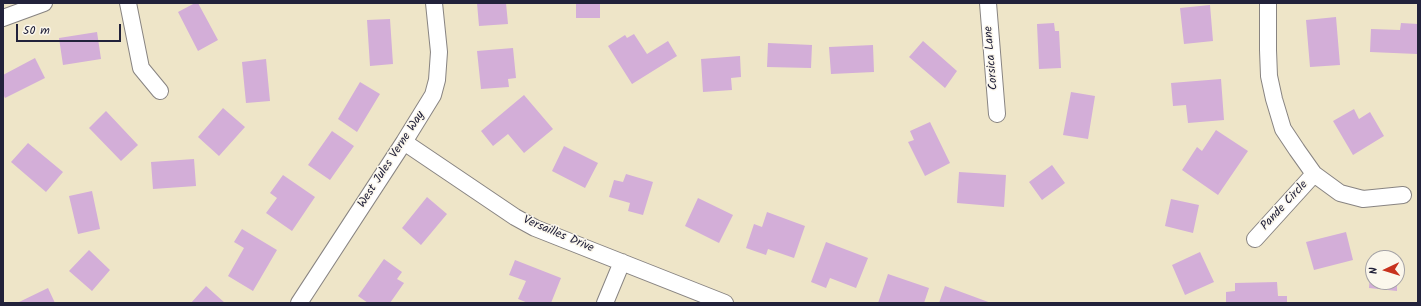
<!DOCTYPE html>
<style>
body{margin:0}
#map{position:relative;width:1421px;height:306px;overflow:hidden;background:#eee5c8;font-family:Kalam,sans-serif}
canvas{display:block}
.frame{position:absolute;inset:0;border:4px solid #22223b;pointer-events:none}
.north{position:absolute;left:1365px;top:250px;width:40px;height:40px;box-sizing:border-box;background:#fbf7ec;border:1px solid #a4a2a5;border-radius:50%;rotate:266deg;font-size:11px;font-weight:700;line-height:16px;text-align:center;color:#22223b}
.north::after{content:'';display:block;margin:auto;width:14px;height:18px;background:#c8321e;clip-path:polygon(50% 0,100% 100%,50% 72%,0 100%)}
.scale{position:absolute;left:16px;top:24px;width:105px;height:18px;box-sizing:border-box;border:2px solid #22223b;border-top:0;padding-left:5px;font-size:12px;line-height:14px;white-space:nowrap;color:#22223b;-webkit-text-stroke:3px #fbf7ec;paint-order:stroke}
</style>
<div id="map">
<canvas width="1421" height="306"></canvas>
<div class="frame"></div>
<div class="north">N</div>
<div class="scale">50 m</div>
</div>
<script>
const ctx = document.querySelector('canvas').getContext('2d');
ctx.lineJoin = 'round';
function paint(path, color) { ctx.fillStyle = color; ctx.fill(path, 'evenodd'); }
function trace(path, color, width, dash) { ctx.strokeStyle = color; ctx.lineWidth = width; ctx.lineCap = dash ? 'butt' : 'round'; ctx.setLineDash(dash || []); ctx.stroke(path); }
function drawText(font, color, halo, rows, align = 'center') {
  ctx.font = font + ' Kalam,sans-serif'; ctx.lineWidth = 3; ctx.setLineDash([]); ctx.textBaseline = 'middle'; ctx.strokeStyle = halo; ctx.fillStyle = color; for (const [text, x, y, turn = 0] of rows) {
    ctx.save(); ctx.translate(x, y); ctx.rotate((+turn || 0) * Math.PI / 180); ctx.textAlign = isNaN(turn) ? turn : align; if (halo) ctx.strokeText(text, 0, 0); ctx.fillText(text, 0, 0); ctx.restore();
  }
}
const building = new Path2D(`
 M195 3H198L218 40 198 51 178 12Z
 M477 3H506L508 24 479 26Z
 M576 3H600V18H576Z
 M1210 5 1213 41 1184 44 1180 8Z
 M1336 17 1340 65 1310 67 1306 20Z
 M390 19 393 64 370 66 367 20Z
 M1054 23 1055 31H1059L1061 68 1039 69 1037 24Z
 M1401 23 1418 24 1417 54 1370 52 1371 29 1400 30Z
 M97 32 101 59 63 65 59 38Z
 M634 34 647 54 668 41 677 56 632 84 608 46 625 35 627 38Z
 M923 41 957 71 945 88 909 57Z
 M768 43 812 45 811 68 767 67Z
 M873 45 874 72 831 74 829 47Z
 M513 48 516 78 508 79 509 87 481 89 477 51Z
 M740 56 741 77 731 78 732 90 703 92 701 59Z
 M35 58 45 78 5 98 3 94V75Z
 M266 59 270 101 246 103 242 62Z
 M1221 79 1224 120 1188 123 1186 105 1173 106 1171 83Z
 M360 82 380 94 357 132 338 119Z
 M1071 92 1095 96 1088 139 1063 135Z
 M524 95 553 129 524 153 508 134 493 146 481 131Z
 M223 108 245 127 219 156 198 137Z
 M1354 109 1359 119 1370 112 1384 136 1353 155 1333 121Z
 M106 111 138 145 121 161 89 128Z
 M930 122 950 163 925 176 908 142 914 140 910 131Z
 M1216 130 1248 151 1218 195 1182 170 1197 147 1202 151Z
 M332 131 354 146 330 180 308 165Z
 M28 143 63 172 46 192 11 162Z
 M564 146 598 163 585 188 552 171Z
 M194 159 196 186 153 189 151 162Z
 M1052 165 1065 183 1042 200 1029 182Z
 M959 172 1006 175 1004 207 957 203Z
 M626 174 653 182 643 215 628 211 630 203 609 197 614 180 623 182Z
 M283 175 315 197 292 231 266 213 277 198 270 193Z
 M92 191 100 229 78 234 69 196Z
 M427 197 447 214 421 245 402 228Z
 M698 198 733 215 719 243 685 226Z
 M1171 199 1199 205 1193 233 1165 226Z
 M767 212 805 226 794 258 768 249 766 255 746 248 754 224 762 227Z
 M242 229 277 250 253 291 228 276 244 248 234 242Z
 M1346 232 1353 260 1314 270 1306 242Z
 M826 242 868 258 856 288 830 278 826 288 811 282Z
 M89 250 110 270 92 291 69 271Z
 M1200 252 1214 282 1185 295 1172 265Z
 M384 259 402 272 397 279 404 283 390 303H368L358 296Z
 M515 260 561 278 551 303H528L518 299 526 281 509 275Z
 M1371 262 1373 263V282H1397V291L1369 288Z
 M888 274 929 288 924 303H878Z
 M1277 282 1278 296H1287V303H1226V292L1235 291V283Z
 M206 286 225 303H191Z
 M945 286 991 303H939Z
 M48 288 55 303H17Z`);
const street = new Path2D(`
 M128 3 141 68 160 91
 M988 3 997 114
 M1268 3V50L1269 76 1274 99 1283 129 1297 150 1314 174 1340 193 1363 199 1403 195
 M3 18 44 3
 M404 142 515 217 535 228 725 303
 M1255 239 1314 174
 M299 303 404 142 433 95 437 80 439 52 434 3
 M605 303 622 262`);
const streetNames = [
 ["Corsica Lane",992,58,-95],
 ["West Jules Verne Way",392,160,-57],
 ["Pande Circle",1285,206,-47],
 ["Versailles Drive",558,235,23]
];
paint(building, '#d3aed8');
trace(street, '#888482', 18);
trace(street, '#fff', 16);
drawText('12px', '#22223b', '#fbf7ec', streetNames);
</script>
